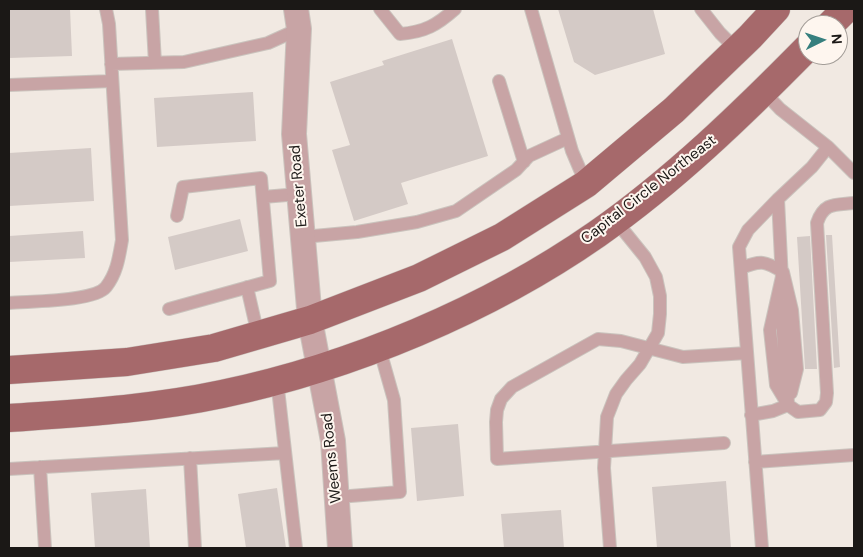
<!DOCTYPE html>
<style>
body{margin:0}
#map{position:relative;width:863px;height:557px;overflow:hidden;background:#f1e9e2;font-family:"DM Sans",sans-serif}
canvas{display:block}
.frame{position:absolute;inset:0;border:10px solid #1b1816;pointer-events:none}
.north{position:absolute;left:798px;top:15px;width:50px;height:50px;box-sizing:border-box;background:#fef6ef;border:1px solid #a39d98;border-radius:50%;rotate:86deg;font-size:14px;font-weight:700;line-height:20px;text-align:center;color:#1b1816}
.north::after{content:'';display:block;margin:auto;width:18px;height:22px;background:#367f7e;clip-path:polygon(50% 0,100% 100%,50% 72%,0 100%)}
</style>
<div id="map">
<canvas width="863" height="557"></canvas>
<div class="frame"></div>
<div class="north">N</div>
</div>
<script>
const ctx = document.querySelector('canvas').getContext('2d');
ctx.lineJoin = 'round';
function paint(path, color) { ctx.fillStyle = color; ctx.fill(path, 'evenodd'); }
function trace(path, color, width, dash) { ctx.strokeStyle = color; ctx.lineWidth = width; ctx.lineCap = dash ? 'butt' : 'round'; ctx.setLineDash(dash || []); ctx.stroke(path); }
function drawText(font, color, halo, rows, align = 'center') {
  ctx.font = font + ' "DM Sans",sans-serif'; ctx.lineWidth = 4; ctx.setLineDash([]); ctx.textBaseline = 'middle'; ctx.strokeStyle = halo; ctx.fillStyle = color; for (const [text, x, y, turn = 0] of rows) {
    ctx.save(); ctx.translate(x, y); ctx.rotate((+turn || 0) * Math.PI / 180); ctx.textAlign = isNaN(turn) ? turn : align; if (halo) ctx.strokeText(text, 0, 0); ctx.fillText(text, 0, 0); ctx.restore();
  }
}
const building = new Path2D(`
 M9 9H70L72 56 9 58Z
 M558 9H653L665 54 595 75 574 62Z
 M452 39 488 156 401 183 408 204 354 221 332 150 350 145 330 82 384 65 382 61Z
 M253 92 256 141 157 147 154 98Z
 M91 148 94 201 9 206V153Z
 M240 219 248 251 175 270 168 237Z
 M83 231 85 258 9 262V236Z
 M826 235H832L840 367 834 368Z
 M810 236 817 369H805L797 237Z
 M458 424 464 496 417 501 411 428Z
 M726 481 731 548H657L652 487Z
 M277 488 286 548H246L238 494Z
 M146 489 150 548H95L91 493Z
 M561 510 564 548H504L501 514Z`);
const lane = new Path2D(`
 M152 9 155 63
 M380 9 400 34C425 32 437 25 455 9
 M531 9 572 151 586 184
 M701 9 720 33 737 50
 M111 64 184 62 268 43 299 29
 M499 81 524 162
 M9 85 112 81
 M764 92 780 109 828 147 854 173
 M263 197 299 194
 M778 199 782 280
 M303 237 357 232 417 222 456 211 516 170 529 156 568 138
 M741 268C761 260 765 261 783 272L792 310 797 369 791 393
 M783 272 770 330 776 385 788 405 798 412 820 410 826 402 827 393 817 223C824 202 835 205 854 203
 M247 287 258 335
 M9 303C29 301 94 302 106 287 117 273 119 257 122 240L109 24 106 9
 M781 305 788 403
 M169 309 270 281 261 178 183 187 177 216
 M277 380 296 548
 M751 415 773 411 788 405
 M724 443 497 459 496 422 497 410 501 399 512 387 598 339 621 341 683 357 747 353
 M190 458 195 548
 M755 462 854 455
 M40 467 45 548
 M9 469 285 453
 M338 497 400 492 394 400 379 347
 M610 548 604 468 607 417 616 394 626 380 640 364 658 333 660 314V296L656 277 645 257 615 220
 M762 548 739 247 748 230 778 199 812 167 828 147`);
const street = new Path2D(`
 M296 9 299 29 294 134 310 320 333 441 340 548`);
const primary = new Path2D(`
 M830 25 846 9
 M9 370 127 362 214 348 310 320 419 278 502 237 586 184 674 110 750 37 776 9
 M9 418C80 413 152 409 222 394 351 367 488 310 597 234 674 180 742 114 808 47`);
const streetNames = [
 ["Exeter Road",299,186,-95],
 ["Capital Circle Northeast",649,190,-38],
 ["Weems Road",332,458,-96]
];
paint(building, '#d4cac6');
trace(lane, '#cac3bd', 14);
trace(street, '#cac3bd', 26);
trace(primary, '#cac3bd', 29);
trace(lane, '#c8a4a5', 12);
trace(street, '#c8a4a5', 24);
trace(primary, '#a6696b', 28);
drawText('15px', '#1b1816', '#fef6ef', streetNames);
</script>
